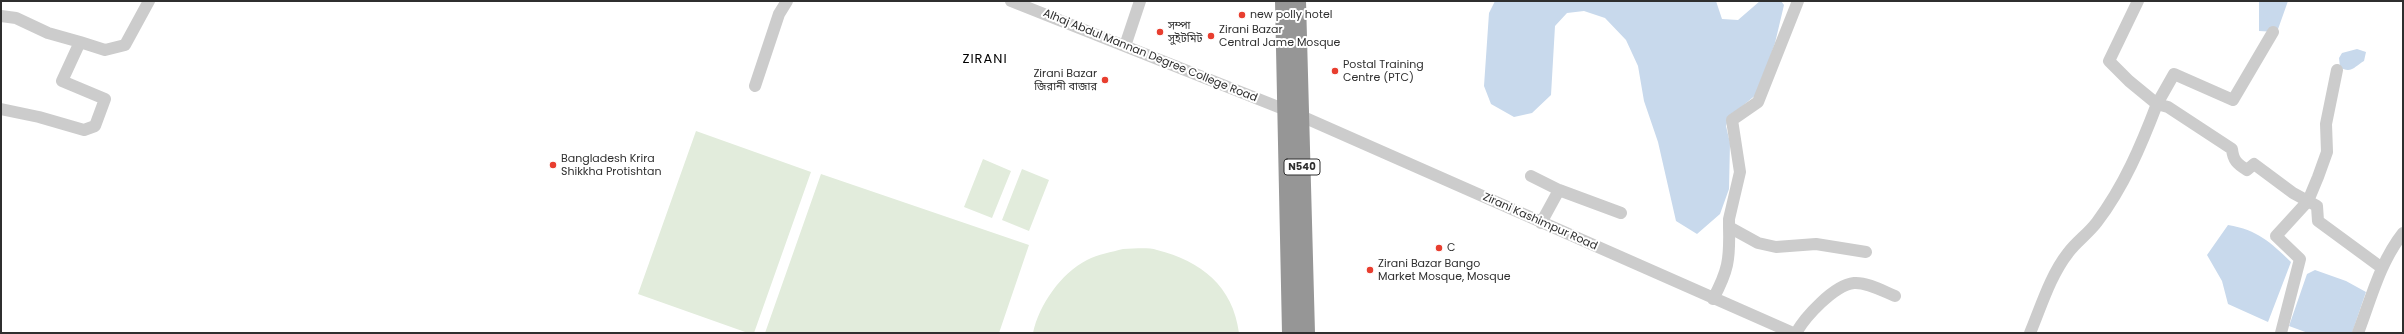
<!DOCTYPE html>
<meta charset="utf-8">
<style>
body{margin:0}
#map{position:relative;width:2404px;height:334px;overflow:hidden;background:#fff;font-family:Poppins,sans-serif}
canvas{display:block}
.frame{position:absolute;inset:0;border:2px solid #2f2f2f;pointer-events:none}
</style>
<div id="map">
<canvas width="2404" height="334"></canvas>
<div class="frame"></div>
</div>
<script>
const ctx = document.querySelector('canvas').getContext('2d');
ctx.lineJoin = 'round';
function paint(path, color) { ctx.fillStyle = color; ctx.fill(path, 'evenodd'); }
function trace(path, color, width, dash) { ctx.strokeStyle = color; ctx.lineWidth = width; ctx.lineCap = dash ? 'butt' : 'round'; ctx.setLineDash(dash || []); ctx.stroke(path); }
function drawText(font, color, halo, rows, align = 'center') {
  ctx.font = font + ' Poppins,"Noto Sans Bengali",sans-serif'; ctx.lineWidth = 4; ctx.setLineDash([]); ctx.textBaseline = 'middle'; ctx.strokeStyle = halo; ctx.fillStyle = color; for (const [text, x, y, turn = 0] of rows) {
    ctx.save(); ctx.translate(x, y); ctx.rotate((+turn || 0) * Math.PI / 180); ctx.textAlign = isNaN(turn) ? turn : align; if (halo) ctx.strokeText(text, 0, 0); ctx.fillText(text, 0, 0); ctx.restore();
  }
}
const green = new Path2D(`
 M696 131 811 172 754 333H748L638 294Z
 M983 159 1011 171 992 218 964 207Z
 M1022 169 1049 180 1029 231 1002 220Z
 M821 174 1029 245 999 333H765Z
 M1123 249C1134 249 1147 247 1157 250 1201 261 1233 286 1239 333H1033C1039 305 1061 273 1087 260 1098 254 1112 252 1123 249Z`);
const water = new Path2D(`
 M1495 1H1716L1722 19 1738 20 1760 1H1781L1784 5 1775 43 1757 94 1729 117 1726 126 1730 143 1729 189 1720 214 1697 234 1676 221 1658 142 1644 101 1638 66 1626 40 1605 18 1584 11 1567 13 1555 26 1551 95 1532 113 1514 117 1491 104 1484 86 1489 13Z
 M2259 1H2288L2277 32 2259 31Z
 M2357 49 2366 52 2364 61C2356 65 2351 75 2340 67L2339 58 2342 53Z
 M2228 225C2258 230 2270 242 2291 262L2268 322 2228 304 2222 281 2207 255Z
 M2315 270 2346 281 2366 292 2352 333H2308L2289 326 2307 274Z`);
const minor = new Path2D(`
 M1011 1 1301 116 1793 333
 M1798 1 1758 102 1732 120 1740 172 1729 219V227L1758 243 1776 247 1816 244 1866 252
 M1 16 16 18 48 33 80 42
 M2273 32 2233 100 2174 74 2157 104 2168 107 2232 149C2233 160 2237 164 2247 170L2254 164 2293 193 2317 206 2318 221 2382 268
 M1125 46 1140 1
 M755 86 779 14 787 1
 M1 109 39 117 84 130 95 126 105 99 62 81 80 42 105 50 125 45 149 1
 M1531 176 1559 190
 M1541 223 1559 190 1621 213
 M1713 299C1728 271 1730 260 1729 227
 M1796 333C1805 317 1834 285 1854 283 1867 282 1883 291 1895 296
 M2030 333C2041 307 2050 276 2068 253 2076 242 2088 234 2097 222 2124 186 2141 146 2157 104L2129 81 2109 61 2138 1
 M2281 333 2300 259 2276 236 2308 201 2318 177 2327 152 2326 124 2337 70
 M2358 333C2371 299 2380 262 2403 233`);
const highway = new Path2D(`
 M1284 1 1291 333
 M1297 1 1306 333`);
const markers = [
 [1242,15,4,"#e83e2f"],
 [1160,32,4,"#e83e2f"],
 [1211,36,4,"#e83e2f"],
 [1335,71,4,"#e83e2f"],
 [1105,80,4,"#e83e2f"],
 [553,165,4,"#e83e2f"],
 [1439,248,4,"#e83e2f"],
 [1370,270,4,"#e83e2f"]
];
const shields = [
 [1302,167,36]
];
const shieldNames = [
 ["N540",1302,167]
];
const poiNames = [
 ["new polly hotel",1250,15],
 ["সম্পা",1168,26],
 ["সুইটমিট",1168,39],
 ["Zirani Bazar",1219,30],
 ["Central Jame Mosque",1219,43],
 ["Postal Training",1343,65],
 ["Centre (PTC)",1343,78],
 ["Zirani Bazar",1097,74,"right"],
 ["জিরানী বাজার",1097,87,"right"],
 ["Bangladesh Krira",561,159],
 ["Shikkha Protishtan",561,172],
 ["C",1447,248],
 ["Zirani Bazar Bango",1378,264],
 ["Market Mosque, Mosque",1378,277]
];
const streetNames = [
 ["Alhaj Abdul Mannan Degree College Road",1150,56,22],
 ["Zirani Kashimpur Road",1540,222,24]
];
const quarterNames = [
 ["ZIRANI",985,60]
];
paint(green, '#e2ecdc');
paint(water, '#c8d9ec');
trace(minor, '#ccc', 12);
trace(highway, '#969696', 18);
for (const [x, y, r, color] of markers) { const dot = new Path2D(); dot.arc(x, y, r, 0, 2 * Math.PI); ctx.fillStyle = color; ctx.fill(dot); trace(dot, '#fff', 1.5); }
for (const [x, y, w] of shields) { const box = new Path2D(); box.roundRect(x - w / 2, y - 8, w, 16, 3); ctx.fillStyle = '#fff'; ctx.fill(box); trace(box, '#2f2f2f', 1); }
drawText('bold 10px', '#2f2f2f', null, shieldNames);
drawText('11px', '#2f2f2f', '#fff', poiNames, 'left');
drawText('11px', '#2f2f2f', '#fff', streetNames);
ctx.letterSpacing = '1px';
drawText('13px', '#000', '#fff', quarterNames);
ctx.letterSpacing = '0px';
</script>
